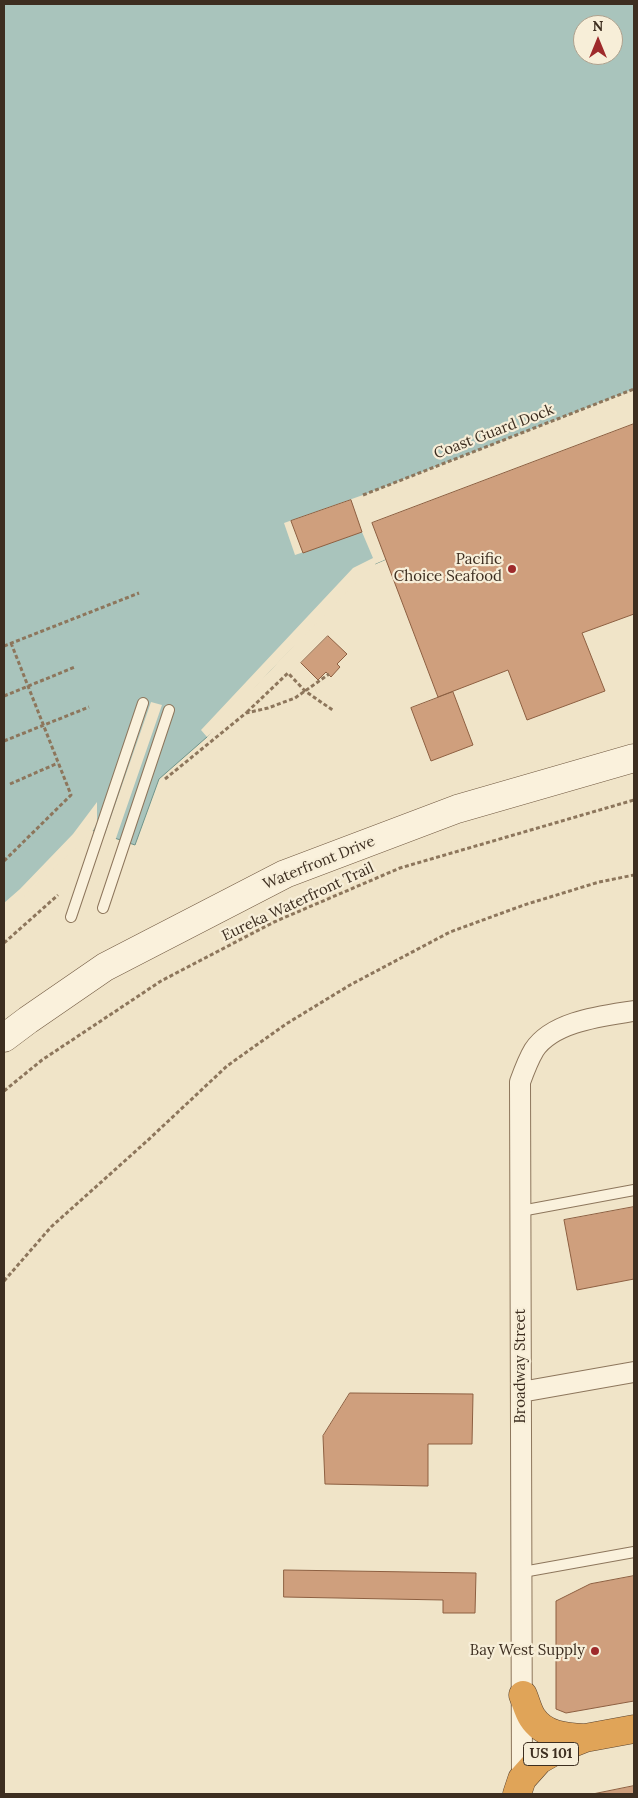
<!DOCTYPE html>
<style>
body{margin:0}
#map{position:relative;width:638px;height:1798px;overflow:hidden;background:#f0e4c8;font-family:Lora,serif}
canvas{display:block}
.frame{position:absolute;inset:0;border:5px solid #3d2e20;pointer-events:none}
.north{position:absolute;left:573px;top:15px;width:50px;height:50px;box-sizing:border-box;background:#f7eed8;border:1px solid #ada18e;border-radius:50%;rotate:0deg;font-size:14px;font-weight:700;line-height:20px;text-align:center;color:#3d2e20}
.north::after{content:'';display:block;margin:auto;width:18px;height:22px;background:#9e2a2b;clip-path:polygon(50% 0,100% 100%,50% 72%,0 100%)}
</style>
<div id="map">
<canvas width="638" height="1798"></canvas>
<div class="frame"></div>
<div class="north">N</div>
</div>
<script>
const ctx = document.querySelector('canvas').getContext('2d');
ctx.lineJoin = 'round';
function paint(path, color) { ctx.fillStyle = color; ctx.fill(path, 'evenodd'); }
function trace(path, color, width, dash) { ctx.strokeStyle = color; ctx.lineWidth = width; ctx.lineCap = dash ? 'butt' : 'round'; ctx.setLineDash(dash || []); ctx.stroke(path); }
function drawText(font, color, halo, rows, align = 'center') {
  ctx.font = font + ' Lora,serif'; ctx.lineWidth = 4.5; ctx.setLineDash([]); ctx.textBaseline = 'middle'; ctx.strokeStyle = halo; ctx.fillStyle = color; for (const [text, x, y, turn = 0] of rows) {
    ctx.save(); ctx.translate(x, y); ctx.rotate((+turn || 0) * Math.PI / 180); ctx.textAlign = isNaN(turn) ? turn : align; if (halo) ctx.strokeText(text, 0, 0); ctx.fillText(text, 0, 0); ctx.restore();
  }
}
const water = new Path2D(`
 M4 4H634V452L375 564 364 571 207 737 159 779 135 845 91 830 4 913ZM583 25H613V55H583Z`);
const pier = new Path2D(`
 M634 389V452L375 564 376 566 365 573 271 670 222 724 207 737 201 730 353 568 373 558 362 532 295 555 284 523 363 495Z
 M151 702 162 705 115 841 104 837Z
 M97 802V823L91 834 4 915V903L20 889 73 834Z`);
const building = new Path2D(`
 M634 424V614L582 633 605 691 527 720 508 670 438 697 372 523Z
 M351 500 362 532 303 553 291 521Z
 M328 636 347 654 337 664 340 667 331 677 326 672 318 680 301 663Z
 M453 692 473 745 431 761 411 708Z
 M634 1207V1279L577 1290 564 1220Z
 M350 1393 473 1394 472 1444H428V1486L325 1484 323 1436Z
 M284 1570 476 1573 475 1613H443V1600L284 1597Z
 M634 1576V1701L566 1713 556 1709V1601L590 1584Z
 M634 1786V1794H593Z`);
const path = new Path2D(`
 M363 495 634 389
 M4 646 139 593
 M4 696 75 667
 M247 712 288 673 305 691 334 711
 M4 741 89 707
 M165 779 246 713 268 708 295 698 329 674
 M10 784 58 763
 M4 861 71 795 11 643
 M4 943 58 895
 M4 1091 42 1060 161 981 274 922 400 868 634 800
 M4 1281 51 1227 147 1141 227 1066 286 1024 350 985 450 932 524 905 599 882 634 875`);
const lane = new Path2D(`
 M103 908 169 710
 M71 917 143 703
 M521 1211 634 1190
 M523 1572 634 1552`);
const street = new Path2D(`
 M521 1392 634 1372
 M522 1779 520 1082C524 1071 528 1060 534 1050 553 1021 603 1016 634 1011`);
const secondary = new Path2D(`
 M4 1038 28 1020 105 967 285 874 457 809 634 758`);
const highway = new Path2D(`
 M523 1695C526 1702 528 1711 532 1717 544 1736 566 1737 585 1738
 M517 1794 522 1779 539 1760 560 1748 585 1738 634 1729`);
const markers = [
 [512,569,5,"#9e2a2b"],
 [595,1651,5,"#9e2a2b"]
];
const shields = [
 [551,1754,55]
];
const shieldNames = [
 ["US 101",551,1754]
];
const streetNames = [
 ["Coast Guard Dock",494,432,-21],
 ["Waterfront Drive",319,863,-22],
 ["Eureka Waterfront Trail",298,902,-25],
 ["Broadway Street",521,1366,-90]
];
const poiNames = [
 ["Pacific",502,560],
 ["Choice Seafood",502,577],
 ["Bay West Supply",585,1651]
];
paint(water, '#a9c4bc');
trace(water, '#6f938a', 1);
paint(pier, '#f0e4c8');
paint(building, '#cf9f7d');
trace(building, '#8d5f41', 1);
trace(lane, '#8d765c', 12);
trace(street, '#8d765c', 22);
trace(secondary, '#6f573f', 29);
trace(highway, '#5b4430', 29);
trace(path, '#8d765c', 3, [4, 2.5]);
trace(lane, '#faf1dc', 10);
trace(street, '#faf1dc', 20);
trace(secondary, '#faf1dc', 28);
trace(highway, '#e0a458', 28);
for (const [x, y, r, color] of markers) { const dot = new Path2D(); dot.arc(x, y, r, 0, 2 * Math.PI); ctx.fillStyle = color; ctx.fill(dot); trace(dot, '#f7eed8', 2); }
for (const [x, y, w] of shields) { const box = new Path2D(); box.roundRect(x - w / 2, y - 11.5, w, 23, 4); ctx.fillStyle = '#f7eed8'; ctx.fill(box); trace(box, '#3d2e20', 1); }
drawText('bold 14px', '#3d2e20', null, shieldNames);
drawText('15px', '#3d2e20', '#f7eed8', streetNames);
drawText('15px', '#3d2e20', '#f7eed8', poiNames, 'right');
</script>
